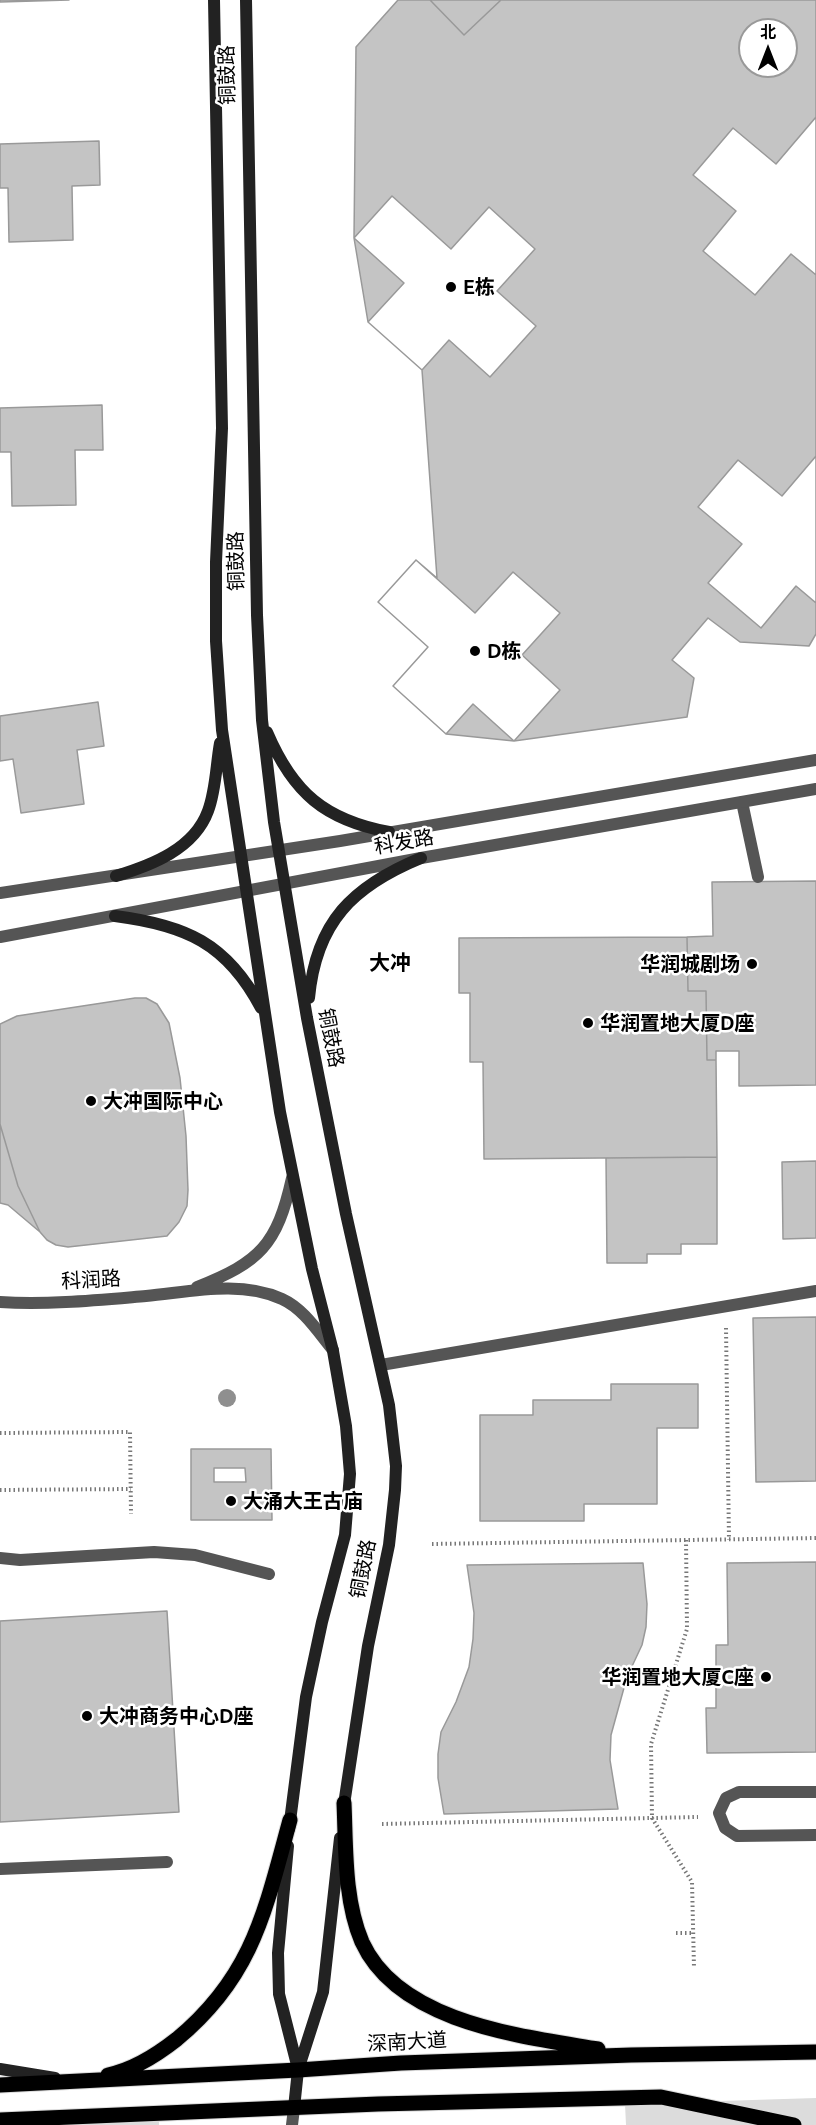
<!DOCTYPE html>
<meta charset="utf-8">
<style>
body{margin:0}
#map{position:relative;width:816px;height:2125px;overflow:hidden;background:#fff;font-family:Ubuntu,"Noto Sans SC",sans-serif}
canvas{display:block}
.north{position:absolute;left:738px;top:18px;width:60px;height:60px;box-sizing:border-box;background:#fff;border:2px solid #999;border-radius:50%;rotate:0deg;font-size:16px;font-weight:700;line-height:24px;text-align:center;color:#000}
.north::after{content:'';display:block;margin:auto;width:21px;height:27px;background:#000;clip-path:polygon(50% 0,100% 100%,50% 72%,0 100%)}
</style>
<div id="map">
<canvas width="816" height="2125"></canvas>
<div class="north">北</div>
</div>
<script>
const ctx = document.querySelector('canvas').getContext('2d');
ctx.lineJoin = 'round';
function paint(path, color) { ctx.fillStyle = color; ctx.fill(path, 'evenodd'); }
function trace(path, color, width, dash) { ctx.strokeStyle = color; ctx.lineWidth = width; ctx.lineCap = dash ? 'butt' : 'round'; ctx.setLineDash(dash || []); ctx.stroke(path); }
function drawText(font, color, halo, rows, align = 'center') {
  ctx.font = font + ' Ubuntu,"Noto Sans SC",sans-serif'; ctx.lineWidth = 5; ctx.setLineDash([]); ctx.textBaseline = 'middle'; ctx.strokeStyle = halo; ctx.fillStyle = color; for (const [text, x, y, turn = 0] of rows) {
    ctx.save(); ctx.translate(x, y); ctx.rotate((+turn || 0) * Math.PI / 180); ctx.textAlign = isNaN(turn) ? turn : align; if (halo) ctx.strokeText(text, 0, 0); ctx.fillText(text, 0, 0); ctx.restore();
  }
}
const green = new Path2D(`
 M816 2098V2125H626L625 2104Z
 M159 2117V2125H0Z`);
const building = new Path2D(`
 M0 0H69L0 2Z
 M398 0H430L464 35 501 0H816V634L809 646 740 642 708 618 672 660 694 678 687 717 514 741 446 734 393 686 428 647 378 602 416 560 437 578 422 370 368 322 354 238 356 47ZM750 30H786V66H750Z
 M430 0H501L464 35Z
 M816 117V275L791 254 755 295 703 251 736 211 693 175 733 128 776 164Z
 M99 141 100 185 72 186 73 240 9 242 8 188H0V144Z
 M392 196 451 249 489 207 535 249 497 291 536 326 490 377 449 340 422 370 368 322 404 283 354 238Z
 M102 405 103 450H75L76 505 12 506 11 452H0V408Z
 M816 456V603L796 586 761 628 708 583 742 544 698 507 738 460 782 496Z
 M416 560 475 613 513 572 560 613 522 655 560 690 514 741 473 704 446 734 393 686 428 647 378 602Z
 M98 702 104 746 77 750 84 804 21 813 13 759 0 761V716Z
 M816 881V1085L739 1086V1051H716V1060H707L706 991H688L687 937 713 936 712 882Z
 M687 937 688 991H706L707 1060H716L717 1157 484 1159 483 1062H470V993H459V938Z
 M135 998H146L157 1004 169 1023 180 1078 186 1136 188 1190 187 1206 179 1222 167 1236 68 1247 56 1245 47 1240 40 1232 18 1186 0 1124V1024L17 1016Z
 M0 1124 18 1186 40 1232 8 1205 0 1203Z
 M717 1157V1244H681V1254H647V1263H607L606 1158Z
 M816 1161V1238L783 1239 782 1162Z
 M816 1317V1481L756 1482 753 1318Z
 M611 1384H698V1428H657V1504H584V1521H480V1415H533V1400H611Z
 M191 1449H271L272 1520H191ZM214 1468H245L246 1482H214Z
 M816 1562V1752L707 1753 706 1708H716V1645H728L727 1563Z
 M643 1563 647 1604 646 1627 642 1645 627 1677 611 1735 610 1760 618 1809 444 1814 438 1778V1754L441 1732 456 1702 469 1667 473 1639 474 1613 467 1565Z
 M167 1611 179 1812 0 1822V1621Z`);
const path = new Path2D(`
 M726 1328 729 1540
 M0 1433 130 1432 131 1514
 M0 1490 131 1489
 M686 1540 687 1629 651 1744 652 1818 692 1882 694 1968
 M432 1544 816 1538
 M382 1824 698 1817
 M676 1933H693`);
const service = new Path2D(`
 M742 802 758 877
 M816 1792H739L726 1798 719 1813 725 1828 737 1836 816 1835
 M0 1869 167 1862`);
const pedestrian = new Path2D(`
 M381 1365 816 1291
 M0 1558 20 1560 154 1552 195 1555 269 1574`);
const tertiary = new Path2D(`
 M0 893 340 841 816 760
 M0 937 421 858 816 789
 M197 1287C260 1262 277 1245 292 1178
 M0 1302C48 1305 98 1300 146 1296 190 1292 240 1280 282 1299 304 1309 318 1332 333 1350
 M292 2125 294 2108`);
const secondary = new Path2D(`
 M214 0 222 428 216 562V641L222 730 280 1112 312 1269 333 1351 346 1426 350 1474 345 1535 322 1622 306 1697 289 1829
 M246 0 257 615 262 720 274 822 307 1018 346 1214 389 1405 396 1466 395 1490 389 1545 368 1646 343 1811
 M267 732C293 793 325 820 389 832
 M116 876C152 865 194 849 208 811 216 790 216 765 220 743
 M115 916C185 925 227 943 261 1008
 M309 998C316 922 353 886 421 858
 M288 1846 278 1953 279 1994 298 2069
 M0 2069 55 2078
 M294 2108 298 2070 323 1992 340 1838`);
const primary = new Path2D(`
 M344 1803C346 1848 344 1900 362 1942 399 2023 521 2036 598 2049
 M108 2075C133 2070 158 2054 177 2039 253 1976 265 1911 290 1820
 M0 2085 298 2070 401 2063 631 2055 816 2052
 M0 2120 378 2104 661 2097 794 2125`);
const trees = [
 [227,1398]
];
const markers = [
 [451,287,6,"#000"],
 [475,651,6,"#000"],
 [752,964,6,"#000"],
 [588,1023,6,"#000"],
 [91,1101,6,"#000"],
 [231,1501,6,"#000"],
 [766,1677,6,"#000"],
 [87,1716,6,"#000"]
];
const streetNames = [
 ["铜鼓路",227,75,-91],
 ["铜鼓路",236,561,-91],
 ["科发路",404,842,-10],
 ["铜鼓路",331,1038,79],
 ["科润路",91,1280,-3],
 ["铜鼓路",363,1569,-79],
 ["深南大道",407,2042,-3]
];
const poiNames = [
 ["E栋",463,287],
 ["D栋",487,651],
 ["华润城剧场",740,964,"right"],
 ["华润置地大厦D座",600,1023],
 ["大冲国际中心",103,1101],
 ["大涌大王古庙",243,1501],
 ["华润置地大厦C座",754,1677,"right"],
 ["大冲商务中心D座",99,1716]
];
const neighbourhoodNames = [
 ["大冲",390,963]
];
paint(green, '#dcdcdc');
paint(building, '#c4c4c4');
trace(building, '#999', 1.5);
trace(primary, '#dbdbdb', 17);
trace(path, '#777', 4, [1.5, 3]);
trace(service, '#555', 12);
trace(pedestrian, '#555', 12);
trace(tertiary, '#555', 12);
trace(secondary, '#222', 12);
trace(primary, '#000', 15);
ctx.fillStyle = '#8f8f8f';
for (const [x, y] of trees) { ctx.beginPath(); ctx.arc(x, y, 9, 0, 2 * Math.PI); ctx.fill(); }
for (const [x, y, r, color] of markers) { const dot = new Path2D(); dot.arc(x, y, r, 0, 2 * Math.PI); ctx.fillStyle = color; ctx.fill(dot); trace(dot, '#fff', 2); }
drawText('20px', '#000', '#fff', streetNames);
drawText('bold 20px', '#000', '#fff', poiNames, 'left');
drawText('bold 21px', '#000', '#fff', neighbourhoodNames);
</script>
